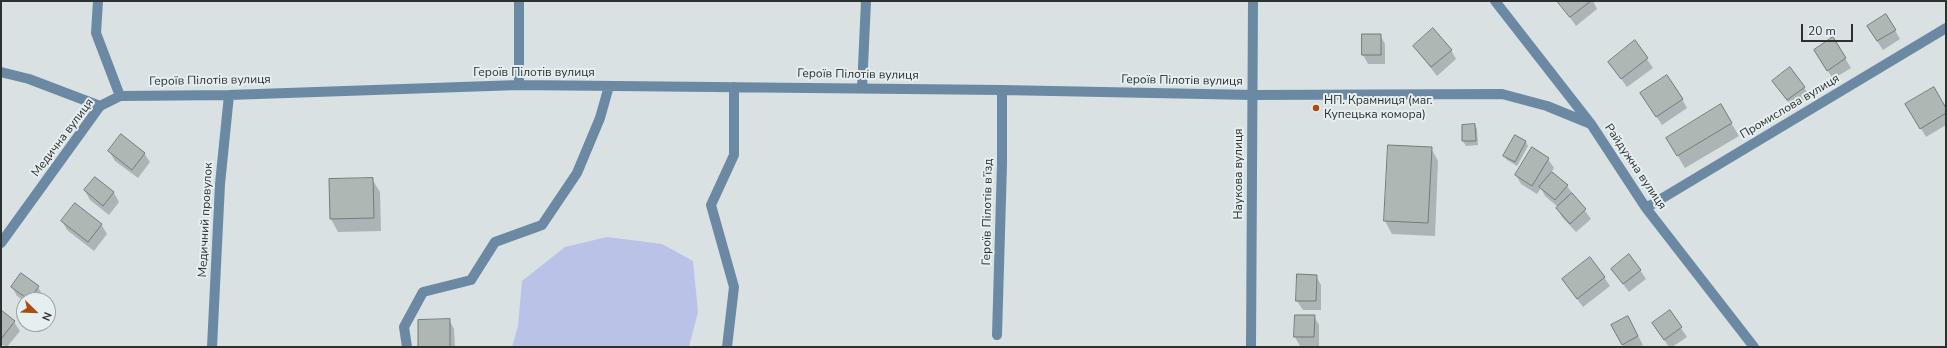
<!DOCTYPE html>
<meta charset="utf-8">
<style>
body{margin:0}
#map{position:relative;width:1947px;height:348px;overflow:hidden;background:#d9e1e3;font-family:"Nunito Sans",sans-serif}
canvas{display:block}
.frame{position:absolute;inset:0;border:2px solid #2d3031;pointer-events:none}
.north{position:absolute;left:16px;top:292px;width:40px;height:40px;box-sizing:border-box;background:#e6eff0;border:1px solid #9ca3a4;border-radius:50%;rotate:113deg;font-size:11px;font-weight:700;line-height:16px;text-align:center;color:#2d3031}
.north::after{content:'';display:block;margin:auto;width:14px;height:18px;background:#ae4c0f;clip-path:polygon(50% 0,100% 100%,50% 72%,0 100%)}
.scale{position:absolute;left:1801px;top:24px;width:52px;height:18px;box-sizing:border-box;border:2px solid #2d3031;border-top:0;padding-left:5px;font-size:12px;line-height:14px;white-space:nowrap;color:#2d3031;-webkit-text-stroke:3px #e6eff0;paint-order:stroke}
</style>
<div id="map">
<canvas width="1947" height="348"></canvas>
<div class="frame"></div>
<div class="north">N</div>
<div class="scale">20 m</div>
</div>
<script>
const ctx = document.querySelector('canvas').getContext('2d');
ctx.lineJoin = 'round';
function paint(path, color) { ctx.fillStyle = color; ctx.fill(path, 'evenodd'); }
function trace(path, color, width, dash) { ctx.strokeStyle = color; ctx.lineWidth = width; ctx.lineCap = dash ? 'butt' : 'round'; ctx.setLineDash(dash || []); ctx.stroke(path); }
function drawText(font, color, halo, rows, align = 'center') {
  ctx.font = font + ' "Nunito Sans",sans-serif'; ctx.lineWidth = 4; ctx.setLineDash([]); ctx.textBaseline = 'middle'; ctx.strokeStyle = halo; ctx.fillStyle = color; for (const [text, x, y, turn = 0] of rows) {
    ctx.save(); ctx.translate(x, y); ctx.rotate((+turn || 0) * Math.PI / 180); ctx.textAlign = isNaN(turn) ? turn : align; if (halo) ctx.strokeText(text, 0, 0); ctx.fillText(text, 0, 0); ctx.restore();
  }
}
const water = new Path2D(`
 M607 237 662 244 693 261 698 312 689 347H512L518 326 522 281 565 247Z`);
const shadow = new Path2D(`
 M1593 1 1597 9 1576 26 1559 2Z
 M1886 15 1900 39 1883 50 1873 35Z
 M1380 35 1385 44V64H1368L1363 55Z
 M1833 38 1851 68 1833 79 1820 59Z
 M1635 42 1653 68 1627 87 1609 62Z
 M1414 46 1451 50 1456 59 1437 76Z
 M1773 81 1804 87 1809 96 1793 109Z
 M1682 99 1687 108 1662 125 1647 102Z
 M1907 104 1946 110V125L1926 137Z
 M1721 106 1739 136 1685 168 1667 138Z
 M1474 125 1477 129 1478 145 1466 146 1463 141V126Z
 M1515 136 1526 142 1528 146 1517 166 1507 160 1504 156Z
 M1389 146 1431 148 1438 161 1435 236 1392 234 1385 221Z
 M109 151 144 153 150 162 138 178 115 161Z
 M1548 159 1554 168 1549 176 1567 186 1591 219 1576 232 1562 217 1557 208 1558 207 1545 196 1541 188 1537 194 1521 184 1516 175Z
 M95 178 114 193 119 202 109 215 90 200 85 191Z
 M372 179 380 192 381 231 338 232 331 219Z
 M62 221 101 224 107 234 94 251 67 230Z
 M1612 269 1640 270 1646 279 1629 292Z
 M1316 276 1321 285V310H1303L1297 301Z
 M1604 277 1610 286 1583 307 1563 280Z
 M12 287H38L43 296 40 300 24 301 17 296Z
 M1 311 14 322 20 331 7 347 1 344Z
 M1670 312 1687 337 1672 347H1669L1653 324Z
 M1314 316 1319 325V346H1300L1295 337Z
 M449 320 454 329 455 347H419Z
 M1613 325 1633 326 1643 345 1639 347H1624Z`);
const building = new Path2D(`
 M1557 1H1591L1570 17Z
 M1886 14 1896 30 1877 41 1867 26Z
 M1433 28 1452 50 1431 67 1413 46Z
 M1362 34H1381V55H1362Z
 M1833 37 1846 58 1827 71 1814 50Z
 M1635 40 1648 58 1621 79 1608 62Z
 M1790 67 1805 87 1787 100 1772 81Z
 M1667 75 1683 99 1656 117 1640 93Z
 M1934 87 1946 108V113L1920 129 1905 104Z
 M1721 104 1732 123 1677 156 1666 138Z
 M1475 124 1476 141H1462V125Z
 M121 134 145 153 132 170 108 151Z
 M1515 135 1526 141 1515 162 1503 156Z
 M1388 145 1432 147 1428 223 1384 221Z
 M1532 147 1549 158 1532 186 1515 175Z
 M1552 172 1568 185 1555 200 1539 187Z
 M95 177 114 192 103 206 84 190Z
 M373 178 374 218 330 219 329 179Z
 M1572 193 1586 209 1570 224 1556 208Z
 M75 203 102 224 88 242 61 221Z
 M1629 254 1641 270 1623 284 1611 269Z
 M1590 257 1605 277 1577 299 1562 279Z
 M21 273 39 286 29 300 11 287Z
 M1297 274 1317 275 1316 301H1296Z
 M1 310 15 321 1 339Z
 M1670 310 1682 327 1664 340 1652 323Z
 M1295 315H1315L1314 337H1294Z
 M1628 316 1638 336 1622 345 1611 325Z
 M450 319V347H418V320Z`);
const minor = new Path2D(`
 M98 1 96 33 120 96
 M1495 1 1591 124 1646 208 1754 347
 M1 72 29 79 100 106
 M519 85V1
 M862 88 866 1
 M1646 208 1946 28
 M1 243 100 106 120 96 229 95 519 85 1002 90 1253 95 1502 94 1547 106 1591 124
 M997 335 1002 164V90
 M212 347 220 184 229 95
 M407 347 404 327 423 292 471 280 495 242 542 225 577 173 600 118 609 86
 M727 347 734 287 711 205 734 155V87
 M1251 347 1253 1`);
const markers = [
 [1316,108,4,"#ae4c0f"]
];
const streetNames = [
 ["Героїв Пілотів вулиця",534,73],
 ["Героїв Пілотів вулиця",858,75,1],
 ["Героїв Пілотів вулиця",210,81,-1],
 ["Героїв Пілотів вулиця",1182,81,1],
 ["Промислова вулиця",1790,107,-31],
 ["Медична вулиця",63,138,-53],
 ["Райдужна вулиця",1635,167,56],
 ["Наукова вулиця",1239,174,-90],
 ["Героїв Пілотів в’їзд",988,212,-89],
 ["Медичний провулок",206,220,-87]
];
const poiNames = [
 ["НП. Крамниця (маг.",1324,101],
 ["Купецька комора)",1324,115]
];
paint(water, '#bbc2e8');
paint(shadow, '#0003');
paint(building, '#afb7b5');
trace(building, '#737b79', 1);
trace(minor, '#6b89a3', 10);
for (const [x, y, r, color] of markers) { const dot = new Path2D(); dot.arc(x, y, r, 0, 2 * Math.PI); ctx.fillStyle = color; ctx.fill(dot); trace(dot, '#e6eff0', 1.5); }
drawText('12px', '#2d3031', '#e6eff0', streetNames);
drawText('12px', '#2d3031', '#e6eff0', poiNames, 'left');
</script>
